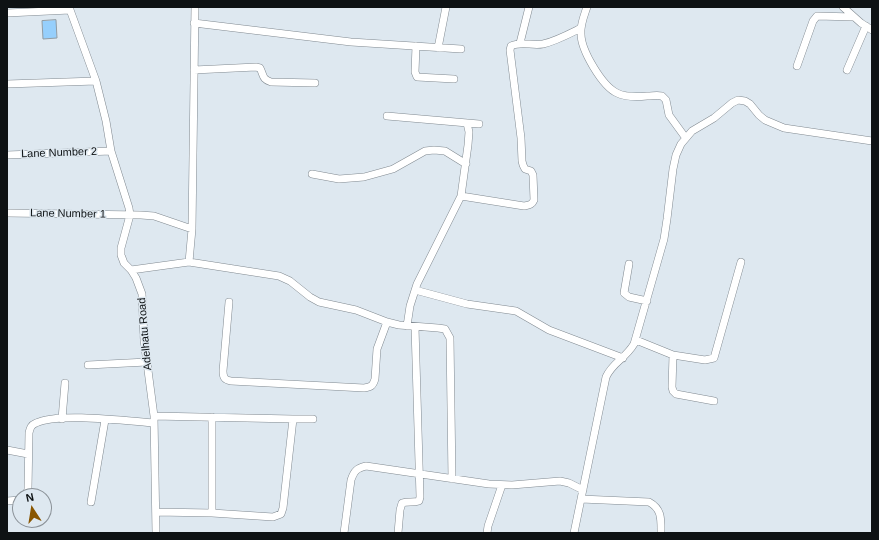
<!DOCTYPE html>
<style>
body{margin:0}
#map{position:relative;width:879px;height:540px;overflow:hidden;background:#dee8f0;font-family:Helvetica,sans-serif}
canvas{display:block}
.frame{position:absolute;inset:0;border:8px solid #0e1214;pointer-events:none}
.north{position:absolute;left:12px;top:488px;width:40px;height:40px;box-sizing:border-box;background:#dee8f0;border:1px solid #8b9298;border-radius:50%;rotate:348deg;font-size:11px;font-weight:700;line-height:16px;text-align:center;color:#0e1214}
.north::after{content:'';display:block;margin:auto;width:14px;height:18px;background:#895600;clip-path:polygon(50% 0,100% 100%,50% 72%,0 100%)}
</style>
<div id="map">
<canvas width="879" height="540"></canvas>
<div class="frame"></div>
<div class="north">N</div>
</div>
<script>
const ctx = document.querySelector('canvas').getContext('2d');
ctx.lineJoin = 'round';
function paint(path, color) { ctx.fillStyle = color; ctx.fill(path, 'evenodd'); }
function trace(path, color, width, dash) { ctx.strokeStyle = color; ctx.lineWidth = width; ctx.lineCap = dash ? 'butt' : 'round'; ctx.setLineDash(dash || []); ctx.stroke(path); }
function drawText(font, color, halo, rows, align = 'center') {
  ctx.font = font + ' Helvetica,sans-serif'; ctx.lineWidth = 3; ctx.setLineDash([]); ctx.textBaseline = 'middle'; ctx.strokeStyle = halo; ctx.fillStyle = color; for (const [text, x, y, turn = 0] of rows) {
    ctx.save(); ctx.translate(x, y); ctx.rotate((+turn || 0) * Math.PI / 180); ctx.textAlign = isNaN(turn) ? turn : align; if (halo) ctx.strokeText(text, 0, 0); ctx.fillText(text, 0, 0); ctx.restore();
  }
}
const building = new Path2D(`
 M56 20 57 38 43 39 42 21Z`);
const street = new Path2D(`
 M69 7 96 81 106 121 111 151 129 208 130 215 121 248V255L124 263 131 270 136 278 142 294 144 340 154 416 156 533
 M587 7C584 16 580 25 581 34 581 50 602 86 617 93 625 97 637 97 647 96 653 96 657 95 662 96L666 100 669 115 685 137
 M843 7 861 23 872 30
 M7 13 70 10
 M194 23 351 42 461 49
 M520 43 529 7
 M416 46 415 72 417 77 454 79
 M438 48 446 7
 M797 66 813 21 817 16 854 17
 M194 70 256 67 260 68C264 76 262 79 271 82L315 83
 M847 70 866 26
 M7 84 96 81
 M387 116 479 124
 M7 155 111 151
 M312 174 339 179 364 177 393 169 425 151 434 150 445 151 466 164
 M461 196 524 206C529 205 532 205 534 200L533 175 531 171 525 169 523 165 522 161 521 138 510 50 511 46C521 41 532 46 543 44 556 41 569 34 581 28
 M7 213 141 215 154 216 192 229
 M189 262 192 229 195 7
 M629 264 624 293 629 297 647 301
 M131 270 189 262 279 276 290 281 310 297 319 302 356 310 387 322 399 325 438 328 445 329 450 338 452 479
 M415 290 467 304 516 311 549 330 623 358
 M229 302 223 371C223 378 225 380 231 381L364 388C371 387 373 386 375 379L377 349 387 322
 M407 326 410 306 417 284 461 196 468 145 469 132 467 123
 M636 340 673 355 672 387 673 391 676 394 714 401
 M673 355 705 360 714 358 741 262
 M88 365 147 362
 M154 416 293 419 283 508 281 514 273 517 212 513 156 512
 M212 417V513
 M62 419 65 383
 M293 419H313
 M7 450 28 454
 M26 496 28 489 29 433C30 428 31 425 36 423 58 412 127 421 154 423
 M581 499 649 502C662 509 661 519 661 533
 M7 501 20 500
 M91 502 105 420
 M344 533 351 480C354 471 357 468 366 466L489 484 512 485 560 481 569 483 583 490
 M398 533 400 510 402 503C408 501 413 503 419 501L420 497 415 327
 M487 533 488 526 502 485
 M574 533 606 377C613 362 625 359 634 344L664 239 667 219 673 169 676 155 681 144 692 131 714 118 732 103 738 100 745 101 750 104 759 115 765 120 784 128 872 141`);
const streetNames = [
 ["Lane Number 2",59,153,-2],
 ["Lane Number 1",68,214,1],
 ["Adelhatu Road",145,334,-95]
];
paint(building, '#96cffc');
trace(building, '#919ba2', 1);
trace(street, '#808990', 8);
trace(street, '#fff', 7);
drawText('11px', '#0e1214', '#dee8f0', streetNames);
</script>
